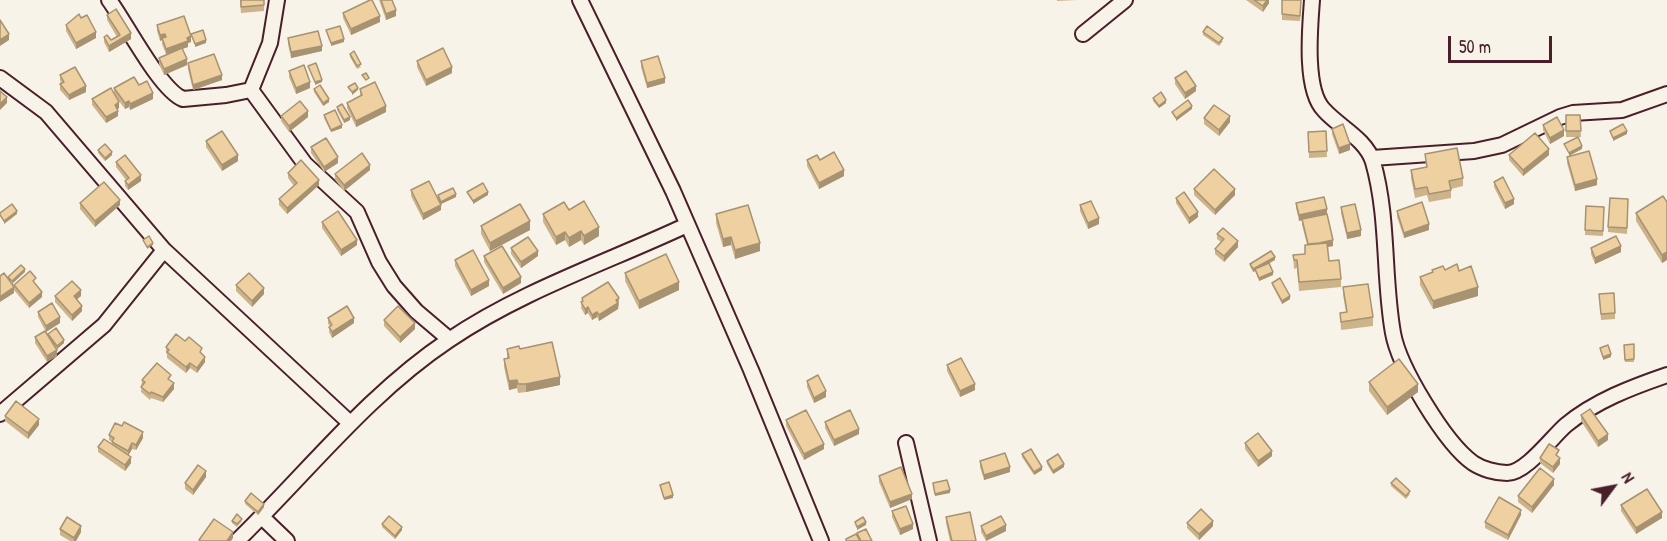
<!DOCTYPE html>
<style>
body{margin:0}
#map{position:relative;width:1667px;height:541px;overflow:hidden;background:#f7f3e8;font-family:"Patrick Hand",sans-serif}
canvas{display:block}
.north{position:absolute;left:1583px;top:457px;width:60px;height:60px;-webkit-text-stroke:4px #f7f3e8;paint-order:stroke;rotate:58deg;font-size:16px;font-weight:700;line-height:24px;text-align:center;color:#4a1f2b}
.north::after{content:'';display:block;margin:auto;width:21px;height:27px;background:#4a1f2b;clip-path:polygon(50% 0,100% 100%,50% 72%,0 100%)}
.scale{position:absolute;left:1448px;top:36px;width:104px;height:27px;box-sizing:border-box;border:3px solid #4a1f2b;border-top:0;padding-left:8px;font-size:18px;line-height:21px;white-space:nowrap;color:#4a1f2b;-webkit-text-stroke:4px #f7f3e8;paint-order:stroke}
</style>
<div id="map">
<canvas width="1667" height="541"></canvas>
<div class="north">N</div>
<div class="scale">50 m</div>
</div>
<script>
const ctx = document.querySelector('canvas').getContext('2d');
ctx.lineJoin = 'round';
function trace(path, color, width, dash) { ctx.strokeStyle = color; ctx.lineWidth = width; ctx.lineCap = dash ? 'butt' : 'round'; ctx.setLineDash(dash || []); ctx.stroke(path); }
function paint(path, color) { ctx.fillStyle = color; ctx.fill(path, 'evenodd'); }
const minor = new Path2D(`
 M109 0C126 23 160 90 183 99L226 95 251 90
 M277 0 270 43 251 90 305 164 357 212 379 262 394 286 416 311 449 339
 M580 0 673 191 751 370 821 541
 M1312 0C1310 27 1304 90 1324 110 1339 127 1366 139 1373 162 1389 218 1383 277 1393 333 1399 367 1445 443 1473 463 1482 469 1496 473 1507 473 1526 473 1552 437 1566 425 1595 401 1632 387 1667 375
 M1083 34 1125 0
 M0 78 46 112 164 250 350 423
 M1372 158 1474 151 1502 145 1560 117 1573 113 1622 110 1667 94
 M0 414 104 325 164 250
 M906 443 929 541
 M262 517 287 541
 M237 541C307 473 368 394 449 340 521 291 608 262 687 225`);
const wall = new Path2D(`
 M240 0 264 5V11L241 13Z
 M379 0H392L396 16 386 20Z
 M1057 0H1077L1057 1Z
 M1246 0H1269V3L1263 12Z
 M1282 0H1301L1300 21 1282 20Z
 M343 13 380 22 351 35 343 18Z
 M107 15 131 39 109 52 104 42V37L111 40 117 37 107 20Z
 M66 25 96 38 76 49 66 31Z
 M157 25 191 42 188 43V47L182 49 187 65 164 75 159 64V58L178 50 166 54 162 44V40L160 41 157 31Z
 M1203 32 1223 41 1219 46 1203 35Z
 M288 38 322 51 291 58 288 44Z
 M350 54 361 67 357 69 350 57Z
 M417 61 452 73 426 86 417 67Z
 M641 61 665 83 647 88 641 67Z
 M188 63 222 80 193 90 188 69Z
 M289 71 310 88 296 94 289 77Z
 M60 75 86 92 69 100 60 90V84L61 83 60 80Z
 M1175 78 1196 91 1185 99 1175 84Z
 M139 85 153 99 130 110 129 107 125 109 116 97 119 108 117 109 118 116 106 123 92 105V99L114 92V88Z
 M314 89 329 102 323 106 314 92Z
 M360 89 386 112 356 127 347 108V103L360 96Z
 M1153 98 1166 103 1159 108 1153 101Z
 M337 107 350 120 344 123 337 110Z
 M324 115 342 128 331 132 324 118Z
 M1566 115H1580L1581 137H1566Z
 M281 116 308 117 289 132 281 121Z
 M1204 118 1230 122 1219 136 1204 124Z
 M1543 125 1564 136 1550 144 1543 130Z
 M1332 129 1350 150 1339 154 1332 134Z
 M1326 131 1327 157 1309 158 1308 132Z
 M206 141 238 161 222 171 206 147Z
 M311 147 338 163 324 172 311 153Z
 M98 150 112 155 105 161 98 153Z
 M1425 154 1463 178V186L1451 189V198L1429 202 1427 195 1415 198 1411 178V170L1426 167Z
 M1509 155H1549L1523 176 1509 160Z
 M1567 157 1597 185 1575 191 1567 163Z
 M807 160H820L844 176 819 189 807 166Z
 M116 162 141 181 128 190 125 186V181L126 180 116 167Z
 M370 170 344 191 335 180V174Z
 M288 173 319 185 287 214 279 205V199L294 186 288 178Z
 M1494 182 1514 204 1505 209 1494 187Z
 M1194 189 1235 195 1215 215 1194 195Z
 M411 190 438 197V195L456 197 441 204V210L423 220 411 196Z
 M1176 198 1198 217 1189 224 1176 203Z
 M1628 199 1627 234 1608 232V227Z
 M1667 202V260L1662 263 1636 221V213Z
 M80 203 120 205 95 227 80 209Z
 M1296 203 1327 214 1333 246 1327 247 1329 261 1341 279V287L1299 291 1297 268 1294 269 1293 255 1305 254V245L1307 244 1302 225V220L1299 221 1296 208Z
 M1080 205 1099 224 1088 229 1080 211Z
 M1586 206 1604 207 1603 236 1585 235Z
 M1341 207 1361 236 1347 239 1341 213Z
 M569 210 599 236 584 245 581 240 569 247 565 240 556 245 543 222V214Z
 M1397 211 1429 230 1404 238 1397 217Z
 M716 214 760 251 735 259 731 245 723 247 716 223Z
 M322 222 357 245 341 256 322 228Z
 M481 226 530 230 490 251 481 234Z
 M1217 234 1238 247 1224 262 1215 254V249L1221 242 1217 239Z
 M511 248 538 256 521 268 511 254Z
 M1591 248 1621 252 1595 264 1591 254Z
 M484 256 521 283 503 294 484 262Z
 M455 260 489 286 471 296 455 266Z
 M1275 260 1269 263 1273 275 1259 281 1255 271 1253 272 1250 266V264Z
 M1432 270H1445L1478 296 1433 309 1420 285V277L1432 273Z
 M625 273 679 290 639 309 625 281Z
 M1272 283 1290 299 1282 304 1272 285Z
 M36 284 42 297 29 308 14 290V285Z
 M236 285 264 294 252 307 236 291Z
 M1343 287 1373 317V326L1341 330 1340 313 1346 312 1343 295Z
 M1599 294 1615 313V319L1601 320Z
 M55 296H81L77 299 82 311 72 321 55 302Z
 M582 298 619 304 618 309 599 321 597 317 592 320 588 313 585 315 581 308Z
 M38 312 60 323 46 332 38 317Z
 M328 318 354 323 332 338 329 332 330 326 328 324Z
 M384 320 415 329 400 343 384 326Z
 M48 334 64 343 57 349V356L47 362 35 343V337L48 335Z
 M1634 344V362H1625L1624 345Z
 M166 347 202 354 205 362 197 373 190 368 186 373 167 358V354L166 353Z
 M507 349H520L560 385 526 392 518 393 517 388 509 390 504 367V359L507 358Z
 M947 365 975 390 960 397 947 371Z
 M142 380H171L174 389 163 402 151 398 150 400 141 392Z
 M807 381 826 397 814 403 807 387Z
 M1369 382 1418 392 1387 415 1369 391Z
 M1581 415 1608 440 1598 447 1581 421Z
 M5 416 39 425 28 439 5 421Z
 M786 420 824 449 804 460 786 426Z
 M825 422 859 434 834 446 825 428Z
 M109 435 143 438 136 450 132 449 128 456 131 463 125 471 98 452V447L112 444V442L109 440Z
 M1245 443 1272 456 1258 467 1245 449Z
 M1022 454 1042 470 1034 475 1022 457Z
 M1559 456 1558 457 1560 464 1553 473 1540 463V458Z
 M980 461 1010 472 984 480 980 467Z
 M1047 461 1064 467 1053 474 1047 464Z
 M879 476 912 499 890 508 879 482Z
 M206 477 193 495 185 489V483Z
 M1391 483 1410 494 1406 499 1391 486Z
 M1554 485 1532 513 1518 502V496Z
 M245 501 264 507 258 515 245 504Z
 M1621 505 1662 518 1636 534 1621 511Z
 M892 511 913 529 900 535 892 517Z
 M1521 515 1508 540 1485 528V522Z
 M946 517 976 541H950L946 523Z
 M232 521H242L237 527 232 523Z
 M1187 523 1213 526 1199 540 1187 528Z
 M382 524 402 530 395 539 382 527Z
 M981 526 1006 531 986 541 981 532Z
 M60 529 81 532 76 541H70L60 535Z`);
const shadedWall = new Path2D(`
 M1267 0H1269V3L1263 12V6Z
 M396 10V16L386 20V14Z
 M380 16V22L351 35V29Z
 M96 32V38L76 49V43Z
 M131 33V39L109 52V46Z
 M9 34V40L0 46V40Z
 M165 34V40L162 38V40L160 41V35Z
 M191 36V42L188 43V47L166 54V49Z
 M344 39V42L331 46V43Z
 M206 40V43L195 47V44Z
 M322 46V51L291 58V52Z
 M187 59V65L164 75V69Z
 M452 67V73L426 86V80Z
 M222 75V80L193 90V85Z
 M665 78V83L647 88V83Z
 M322 80V82L315 85V82Z
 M310 82V88L296 94V88Z
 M86 86V92L69 100V95Z
 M1196 86V91L1185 99V93Z
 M358 88V90L352 95V92Z
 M153 93V99L130 110V104Z
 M7 97V103L0 110V104Z
 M329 99V102L323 106V103Z
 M1166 100V103L1159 108V106Z
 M129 101V107L125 109V103Z
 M119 102V108L115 111V105Z
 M386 106V112L356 127V121Z
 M1192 106V109L1176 121V118Z
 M118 111V116L106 123V117Z
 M308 111V117L289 132V126Z
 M1230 116V122L1219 136V130Z
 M350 117V120L344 123V120Z
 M342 125V128L331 132V130Z
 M1564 130V136L1550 144V138Z
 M1627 131V134L1613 141V138Z
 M1350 144V150L1339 154V148Z
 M1582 146V149L1569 156V153Z
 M1549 149V155L1523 176V170Z
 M112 152V155L105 161V158Z
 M238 155V161L222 171V165Z
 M338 157V163L324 172V167Z
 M370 165V170L344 191V185Z
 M844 170V176L819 189V183Z
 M141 175V181L128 190V185Z
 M1597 179V185L1575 191V185Z
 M319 180V185L287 214V208Z
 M1235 189V195L1215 215V210Z
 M488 192V195L473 204V201Z
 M456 194V197L441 204V202Z
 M1514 199V204L1505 209V203Z
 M120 200V205L95 227V221Z
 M441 205V210L423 220V214Z
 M1327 209V215L1299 221V215Z
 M17 211V214L4 224V221Z
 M1198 212V217L1189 224V218Z
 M1099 218V224L1088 229V223Z
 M530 221V230L490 251V243Z
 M1429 224V230L1404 238V233Z
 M599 227V236L584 245V236Z
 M1361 230V236L1347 239V233Z
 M581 231V240L569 247V238Z
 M565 232V240L556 245V237Z
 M731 237V245L723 247V239Z
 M357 240V245L341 256V250Z
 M1333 240V246L1308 251V246Z
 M1238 241V247L1224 262V256Z
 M153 243V245L147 249V247Z
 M760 243V251L735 259V250Z
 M1621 246V252L1595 264V258Z
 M538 251V256L521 268V262Z
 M1667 252V260L1662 263V255Z
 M1275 257V260L1253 272V269Z
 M25 269V272L12 284V281Z
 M1273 272V275L1259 281V278Z
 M521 277V283L503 294V288Z
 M489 280V286L471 296V290Z
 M679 282V290L639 309V301Z
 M14 287V293L0 302V297Z
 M1478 287V296L1433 309V301Z
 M264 288V294L252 307V301Z
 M81 290V296L74 302V296Z
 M42 292V297L29 308V303Z
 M1290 296V299L1282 304V301Z
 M619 298 618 309 599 321V315Z
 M82 306V311L72 321V315Z
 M588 307V313L585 315V309Z
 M597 312V317L592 320V315Z
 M60 317V323L46 332V326Z
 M354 318V323L332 338V332Z
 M415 323V329L400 343V337Z
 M64 340V343L57 349V346Z
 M57 350V356L47 362V356Z
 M1611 354V357L1603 360V357Z
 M205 357V362L197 373V368Z
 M190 363V368L186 373V367Z
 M560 377V385L526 392V384Z
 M517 380V388L509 390V381Z
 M174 383V389L163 402V397Z
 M975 384V390L960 397V391Z
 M1418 384V392L1387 415V407Z
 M826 391V397L814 403V398Z
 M39 419V425L28 439V433Z
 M859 429V434L834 446V440Z
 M143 432V438L136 450V445Z
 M1608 434V440L1598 447V441Z
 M132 443V449L128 456V451Z
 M824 444V449L804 460V454Z
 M1272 451V456L1258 467V461Z
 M131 457V463L125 471V465Z
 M1560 458V464L1553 473V467Z
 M1064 464V467L1053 474V471Z
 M1010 467V472L984 480V475Z
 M1042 467V470L1034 475V472Z
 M206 471V477L193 495V490Z
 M1554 479V485L1532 513V507Z
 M950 490V493L935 496V494Z
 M912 494V499L890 508V502Z
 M673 495V498L664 500V498Z
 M264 504V507L258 515V512Z
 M1521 510V515L1508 540V535Z
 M1662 512V518L1636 534V528Z
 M1213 521V526L1199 540V534Z
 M866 522V525L857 530V527Z
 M913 524V529L900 535V529Z
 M1006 525V531L986 541V536Z
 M81 526V532L76 541H74V538Z
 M402 527V530L395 539V536Z
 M233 532V538L231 541H227Z`);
const building = new Path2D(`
 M241 0H264V5L241 7Z
 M370 0H372L380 16 351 29 343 13Z
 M381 0H392L396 10 386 14Z
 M1254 0H1267L1263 6Z
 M1282 0H1301L1300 16 1282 14Z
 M116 9 131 33 109 46 104 37 107 35 111 40 120 35 107 15Z
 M79 14 81 18 87 15 96 32 76 43 66 25Z
 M184 16 191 36 187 38 188 41 166 49 162 38 166 37 165 34 160 35 157 25Z
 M0 20 9 34 0 40Z
 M340 26 344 39 331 43 326 30Z
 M1207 26 1223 38 1219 43 1203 32Z
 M203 30 206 40 195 44 191 34Z
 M318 31 322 46 291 52 288 38Z
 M182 48 187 59 164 69 159 58Z
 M443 48 452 67 426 80 417 61Z
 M354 51 361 64 357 66 350 54Z
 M214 54 222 75 193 85 188 63Z
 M658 56 665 78 647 83 641 61Z
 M316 63 322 80 315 82 308 66Z
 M304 65 310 82 296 88 289 71Z
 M75 67 86 86 69 95 60 84 64 82 60 75Z
 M1186 71 1196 86 1185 93 1175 78Z
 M366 73 369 78 366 80 362 75Z
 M134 77 139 85 147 81 153 93 130 104 129 101 125 103 114 88Z
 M375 82 386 106 356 121 347 103 362 95 360 89Z
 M355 83 358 88 352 92 348 87Z
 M320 85 329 99 323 103 314 89Z
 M111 88 119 102 115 105 118 111 106 117 92 99Z
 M0 91 7 97 0 104Z
 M1161 92 1166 100 1159 106 1153 98Z
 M1188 100 1192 106 1176 118 1172 112Z
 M300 101 308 111 289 126 281 116Z
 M342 104 350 117 344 120 337 107Z
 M1214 105 1230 116 1219 130 1204 118Z
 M335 110 342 125 331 130 324 115Z
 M1566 115H1580L1581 131H1566Z
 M1557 117 1564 130 1550 138 1543 125Z
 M1343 124 1350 144 1339 148 1332 129Z
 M1623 124 1627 131 1613 138 1610 131Z
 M222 131 238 155 222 165 206 141Z
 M1326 131 1327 151 1309 152 1308 132Z
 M1535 133 1549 149 1523 170 1509 155Z
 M1578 137 1582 146 1569 153 1564 144Z
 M326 138 338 157 324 167 311 147Z
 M105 144 112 152 105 158 98 150Z
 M1457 148 1463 178 1449 181 1451 190 1429 194 1427 187 1415 189 1411 170 1427 167 1425 154Z
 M1589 151 1597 179 1575 185 1567 157Z
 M834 152 844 170 819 183 807 160 817 155 820 160Z
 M362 153 370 165 344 185 335 174Z
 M125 155 141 175 128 185 125 181 129 178 116 162Z
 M301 160 319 180 287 208 279 199 297 183 288 173Z
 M1214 169 1235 189 1215 210 1194 189Z
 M1503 177 1514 199 1505 203 1494 182Z
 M429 181 441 205 423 214 411 190Z
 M104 182 120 200 95 221 80 203Z
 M483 183 488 192 473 201 467 192Z
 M453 188 456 194 441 202 438 195Z
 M1184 192 1198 212 1189 218 1176 198Z
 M1663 196 1667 202V252L1662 255 1636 213Z
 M1324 197 1327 209 1299 215 1296 203Z
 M1610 198 1628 199 1627 228 1608 227Z
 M584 201 599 227 584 236 581 231 569 238 565 232 556 237 543 214 564 202 569 210Z
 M1091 201 1099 218 1088 223 1080 205Z
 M1422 202 1429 224 1404 233 1397 211Z
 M12 204 17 211 4 221 0 215V213Z
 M520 204 530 221 490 243 481 226Z
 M1355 204 1361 230 1347 233 1341 207Z
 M748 205 760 243 735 250 731 237 723 239 716 214Z
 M1586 206 1604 207 1603 231 1585 230Z
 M338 211 357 240 341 250 322 222Z
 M1327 214 1333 240 1319 243 1308 244 1302 219Z
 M1223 228 1238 241 1224 256 1215 249 1224 239 1217 234Z
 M149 236 153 243 147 247 143 240Z
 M1616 236 1621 246 1595 258 1591 248Z
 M528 237 538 251 521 262 511 248Z
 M1327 243 1329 261 1339 260 1341 279 1299 282 1297 260H1294L1293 255 1305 254V245Z
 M502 246 521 277 503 288 484 256Z
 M473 250 489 280 471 290 455 260Z
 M1271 251 1275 257 1253 269 1250 264Z
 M666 254 679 282 639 301 625 273Z
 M1269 263 1273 272 1259 278 1255 269Z
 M1457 264 1459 271 1471 266 1478 287 1433 301 1420 277 1433 272 1432 270 1443 266 1445 270Z
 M21 265 25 269 12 281 8 277Z
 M30 271 36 278 33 281 42 292 29 303 14 285Z
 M4 273 14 287 0 297V276Z
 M249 273 264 288 252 301 236 285Z
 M1280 278 1290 296 1282 301 1272 283Z
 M72 281 81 290 74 296 82 306 72 315 55 296Z
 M608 282 619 298 616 300 618 303 599 315 597 312 592 315 588 307 585 309 581 302 583 301 582 298Z
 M1368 284 1373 317 1341 322 1340 313 1347 312 1343 287Z
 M1614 293 1615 313 1601 314 1599 294Z
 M52 303 60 317 46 326 38 312Z
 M347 306 354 318 332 332 329 327 332 325 328 318Z
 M398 306 415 323 400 337 384 320Z
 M56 328 64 340 57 346 48 334Z
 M45 331 57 350 47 356 35 337Z
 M176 334 185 341 189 337 202 348 200 352 205 357 197 368 190 363 186 367 167 352 169 350 166 347Z
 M552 342 560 377 526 384H518L517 380 509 381 504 359 509 358 507 349 519 346 520 349Z
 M1634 344V359L1625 360 1624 345Z
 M1608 345 1611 354 1603 357 1600 348Z
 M961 358 975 384 960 391 947 365Z
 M1399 359 1418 384 1387 407 1369 382Z
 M157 363 171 375 168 379 174 383 163 397 151 392 150 394 141 387 145 382 142 380Z
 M818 375 826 391 814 398 807 381Z
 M16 401 39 419 28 433 5 416Z
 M1590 409 1608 434 1598 441 1581 415Z
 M806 410 824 444 804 454 786 420Z
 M850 410 859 429 834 440 825 422Z
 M124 422 143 432 136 445 132 443 128 451 112 442 114 438 109 435 115 423 122 426Z
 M1258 433 1272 451 1258 461 1245 443Z
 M104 439 131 457 125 465 98 447Z
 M1549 444 1559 450 1556 455 1560 458 1553 467 1540 458Z
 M1031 449 1042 467 1034 472 1022 454Z
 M1005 453 1010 467 984 475 980 461Z
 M1058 454 1064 464 1053 471 1047 461Z
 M198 465 206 471 193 490 185 483Z
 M901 467 912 494 890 502 879 476Z
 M1540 468 1554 479 1532 507 1518 496Z
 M1396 478 1410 491 1406 496 1391 483Z
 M947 480 950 490 935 494 933 483Z
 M669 482 673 495 664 498 660 485Z
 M1647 489 1662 512 1636 528 1621 505Z
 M251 493 264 504 258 512 245 501Z
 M1499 497 1521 510 1508 535 1485 522Z
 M906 506 913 524 900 529 892 511Z
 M1201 509 1213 521 1199 534 1187 523Z
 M970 512 976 541H952L946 517Z
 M237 514 242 519 237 524 232 521Z
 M389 516 402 527 395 536 382 524Z
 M1001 516 1006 525 986 536 981 526Z
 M67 517 81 526 74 538 60 529Z
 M863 517 866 522 857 527 855 522Z
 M214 519 233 532 227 541H201L199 540Z
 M866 529 872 541H861L857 533Z
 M856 534 860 541H846V539Z`);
trace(minor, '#4a1f2b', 18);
trace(minor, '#f7f3e8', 14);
paint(wall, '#cdb38a');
paint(shadedWall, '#a79271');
paint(building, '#eed0a1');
trace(building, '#a79271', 1.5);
</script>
